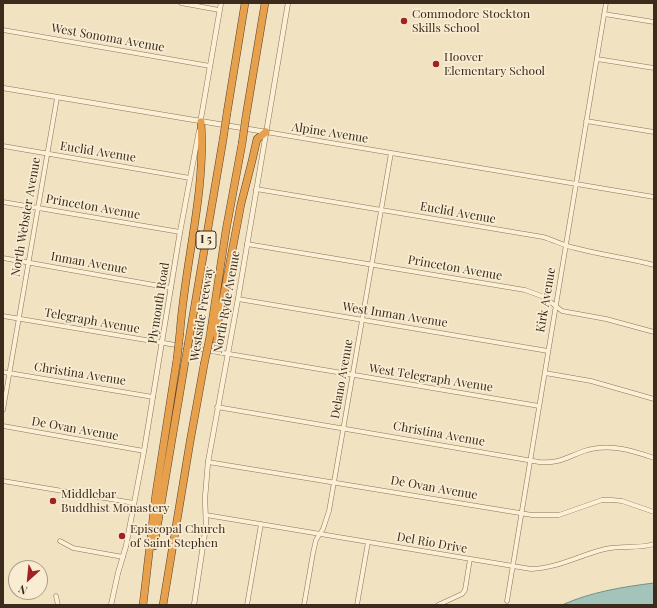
<!DOCTYPE html>
<style>
body{margin:0}
#map{position:relative;width:657px;height:608px;overflow:hidden;background:#f1e2c1;font-family:"Playfair Display",serif}
canvas{display:block}
.frame{position:absolute;inset:0;border:4px solid #3b2b1d;pointer-events:none}
.north{position:absolute;left:8px;top:560px;width:40px;height:40px;box-sizing:border-box;background:#f8ecd2;border:1px solid #ac9f8a;border-radius:50%;rotate:207deg;font-size:11px;font-weight:700;line-height:16px;text-align:center;color:#3b2b1d}
.north::after{content:'';display:block;margin:auto;width:14px;height:18px;background:#a12225;clip-path:polygon(50% 0,100% 100%,50% 72%,0 100%)}
</style>
<div id="map">
<canvas width="657" height="608"></canvas>
<div class="frame"></div>
<div class="north">N</div>
</div>
<script>
const ctx = document.querySelector('canvas').getContext('2d');
ctx.lineJoin = 'round';
function paint(path, color) { ctx.fillStyle = color; ctx.fill(path, 'evenodd'); }
function trace(path, color, width, dash) { ctx.strokeStyle = color; ctx.lineWidth = width; ctx.lineCap = dash ? 'butt' : 'round'; ctx.setLineDash(dash || []); ctx.stroke(path); }
function drawText(font, color, halo, rows, align = 'center') {
  ctx.font = font + ' "Playfair Display",serif'; ctx.lineWidth = 3.5; ctx.setLineDash([]); ctx.textBaseline = 'middle'; ctx.strokeStyle = halo; ctx.fillStyle = color; for (const [text, x, y, turn = 0] of rows) {
    ctx.save(); ctx.translate(x, y); ctx.rotate((+turn || 0) * Math.PI / 180); ctx.textAlign = isNaN(turn) ? turn : align; if (halo) ctx.strokeText(text, 0, 0); ctx.fillText(text, 0, 0); ctx.restore();
  }
}
const water = new Path2D(`
 M654 583V605H562C591 592 622 587 654 583Z`);
const minor = new Path2D(`
 M181 3 219 10
 M604 14 654 22
 M3 30 210 66
 M597 59 654 68
 M586 121 654 132
 M266 132 654 197
 M3 146 190 178
 M256 189 543 237C554 240 564 246 575 248 601 255 628 258 654 265
 M3 202 180 232
 M247 244 525 290 544 297 562 311 606 319 654 332
 M3 258 171 288
 M238 299 548 351
 M3 316 539 406
 M3 372 153 397
 M545 373 591 381 654 399
 M217 407 539 462C559 464 567 457 584 451 608 443 631 450 654 458
 M3 410 57 98
 M3 426 144 451
 M208 462 532 515H559L602 500H612L622 501 654 512
 M3 481 134 503
 M206 515 531 569C558 568 580 555 605 549 621 545 639 549 654 544
 M60 541 73 548 123 557
 M56 596 58 605
 M507 601 606 3
 M247 605 261 524
 M304 605 313 553 316 540 323 529 329 511 391 153
 M357 605 368 542
 M438 605 462 594 465 590 470 559`);
const tertiary = new Path2D(`
 M3 88 266 132
 M200 124 221 3
 M111 605 118 573 126 546 144 451 180 232 199 131
 M194 605 206 526 205 498 208 462 238 299 288 3`);
const motorway = new Path2D(`
 M227 113 245 3
 M246 116 265 3
 M180 332C185 262 206 192 201 122
 M210 336 226 230 242 144
 M189 339 223 140
 M214 339 223 299 241 204 252 161 257 139 266 132
 M154 546 185 362
 M143 605 156 493 177 359
 M163 605 190 442 204 365`);
const motorwayBridge = new Path2D(`
 M223 140 227 113
 M242 144 246 116
 M177 359 180 332
 M185 362 189 339
 M204 365 210 336`);
const markers = [
 [404,21,4,"#a12225"],
 [436,64,4,"#a12225"],
 [53,501,4,"#a12225"],
 [122,536,4,"#a12225"]
];
const shields = [
 [206,240,20]
];
const shieldNames = [
 ["I 5",206,240]
];
const poiNames = [
 ["Commodore Stockton",412,14],
 ["Skills School",412,28],
 ["Hoover",444,57],
 ["Elementary School",444,71],
 ["Middlebar",61,494],
 ["Buddhist Monastery",61,508],
 ["Episcopal Church",130,529],
 ["of Saint Stephen",130,543]
];
const streetNames = [
 ["West Sonoma Avenue",108,38,10],
 ["Alpine Avenue",330,133,9],
 ["Euclid Avenue",98,152,9],
 ["Princeton Avenue",93,207,10],
 ["Euclid Avenue",458,213,10],
 ["North Webster Avenue",26,217,-80],
 ["Inman Avenue",89,263,10],
 ["Princeton Avenue",455,268,10],
 ["Kirk Avenue",546,300,-80],
 ["North Ryde Avenue",227,302,-80],
 ["Plymouth Road",159,303,-81],
 ["Westside Freeway",202,314,-81],
 ["West Inman Avenue",395,315,9],
 ["Telegraph Avenue",92,321,10],
 ["Christina Avenue",80,374,9],
 ["West Telegraph Avenue",431,378,9],
 ["Delano Avenue",342,379,-80],
 ["De Ovan Avenue",75,429,10],
 ["Christina Avenue",439,434,10],
 ["De Ovan Avenue",434,488,10],
 ["Del Rio Drive",432,543,10]
];
paint(water, '#a4c3ba');
trace(water, '#6a9388', 1);
trace(minor, '#8d7357', 5);
trace(tertiary, '#8d7357', 5.5);
trace(motorway, '#5a412c', 8);
trace(minor, '#fbefd5', 4);
trace(tertiary, '#fbefd5', 4.5);
trace(motorway, '#e7a04b', 7);
trace(motorwayBridge, '#5a412c', 8, []);
trace(motorwayBridge, '#e7a04b', 7);
for (const [x, y, r, color] of markers) { const dot = new Path2D(); dot.arc(x, y, r, 0, 2 * Math.PI); ctx.fillStyle = color; ctx.fill(dot); trace(dot, '#f8ecd2', 1.5); }
for (const [x, y, w] of shields) { const box = new Path2D(); box.roundRect(x - w / 2, y - 9, w, 18, 3); ctx.fillStyle = '#f8ecd2'; ctx.fill(box); trace(box, '#3b2b1d', 1); }
drawText('bold 11px', '#3b2b1d', null, shieldNames);
drawText('12px', '#3b2b1d', '#f8ecd2', poiNames, 'left');
drawText('12px', '#3b2b1d', '#f8ecd2', streetNames);
</script>
